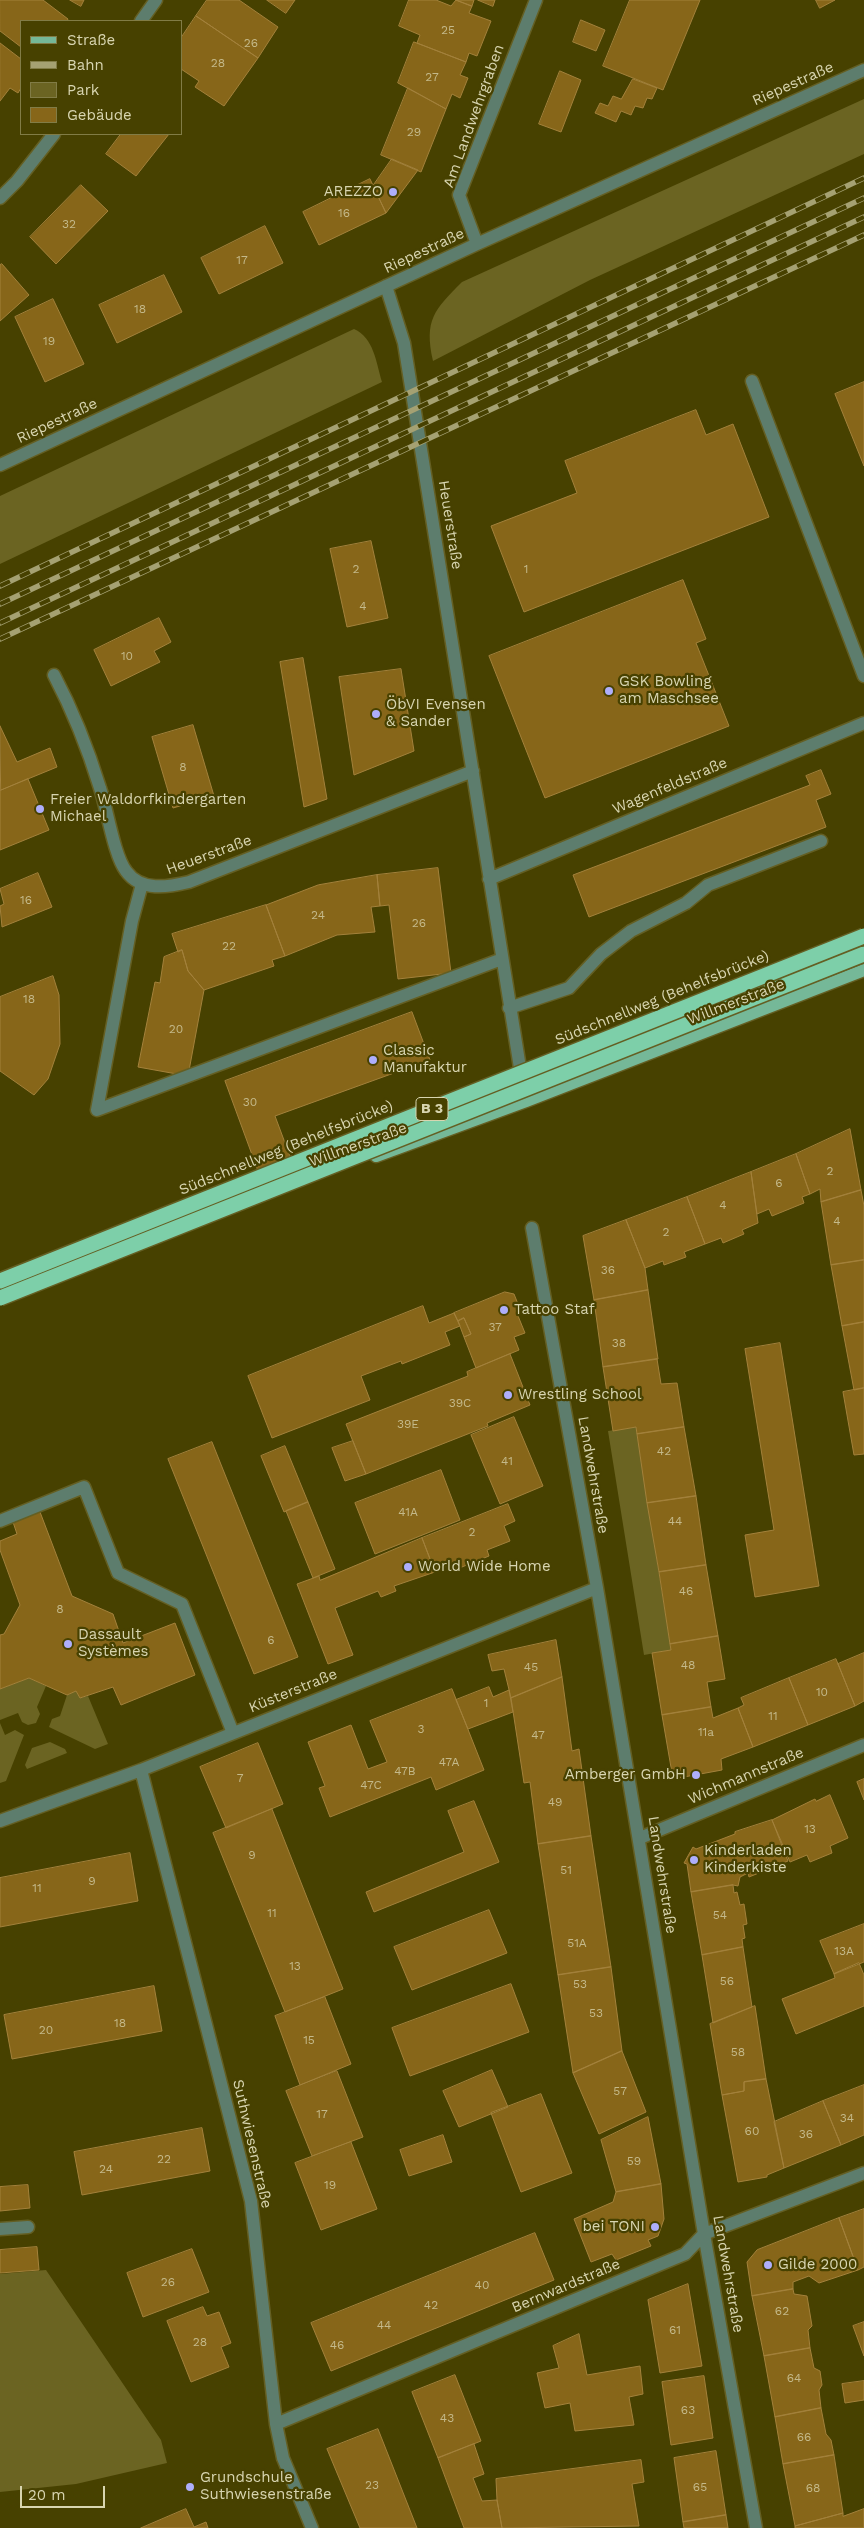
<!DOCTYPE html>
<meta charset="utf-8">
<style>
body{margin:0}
#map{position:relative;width:864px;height:2528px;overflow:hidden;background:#474100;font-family:"Work Sans",sans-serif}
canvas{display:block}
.legend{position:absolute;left:20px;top:20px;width:162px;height:115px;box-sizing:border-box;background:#474100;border:1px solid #817c46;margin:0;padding:6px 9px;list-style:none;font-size:15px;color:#d8d5b0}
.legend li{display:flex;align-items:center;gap:10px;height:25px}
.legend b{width:25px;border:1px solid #817c46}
.scale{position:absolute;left:20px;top:2486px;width:85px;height:22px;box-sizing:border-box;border:2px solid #d8d5b0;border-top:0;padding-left:6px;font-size:15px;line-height:18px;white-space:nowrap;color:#d8d5b0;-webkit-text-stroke:4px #474100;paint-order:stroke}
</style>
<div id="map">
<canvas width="864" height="2528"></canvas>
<ul class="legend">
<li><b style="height:6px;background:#75b898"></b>Straße</li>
<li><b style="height:6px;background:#a5a172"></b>Bahn</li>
<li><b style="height:14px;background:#6b6422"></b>Park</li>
<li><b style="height:14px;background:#876619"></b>Gebäude</li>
</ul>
<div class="scale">20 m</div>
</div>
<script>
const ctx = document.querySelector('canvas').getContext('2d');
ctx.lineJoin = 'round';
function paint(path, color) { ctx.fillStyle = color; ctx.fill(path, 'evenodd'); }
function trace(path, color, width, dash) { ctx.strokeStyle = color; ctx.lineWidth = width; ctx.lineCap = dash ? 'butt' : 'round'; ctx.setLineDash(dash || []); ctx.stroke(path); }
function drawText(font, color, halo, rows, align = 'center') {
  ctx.font = font + ' "Work Sans",sans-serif'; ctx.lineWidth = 4.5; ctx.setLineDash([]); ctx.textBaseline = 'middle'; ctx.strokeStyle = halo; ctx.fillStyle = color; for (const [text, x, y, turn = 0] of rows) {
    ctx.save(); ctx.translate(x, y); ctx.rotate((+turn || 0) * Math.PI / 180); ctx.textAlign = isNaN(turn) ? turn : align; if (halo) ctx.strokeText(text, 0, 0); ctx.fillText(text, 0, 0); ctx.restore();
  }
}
const green = new Path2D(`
 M864 99V154L590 280 433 361C424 320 434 310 462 282Z
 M354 329C374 338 376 362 382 382L0 564V496Z
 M636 1427 671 1650 644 1655 608 1431Z
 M29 1678 46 1686 37 1707 40 1714 36 1723 28 1725 22 1722 18 1713 0 1720V1689Z
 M76 1691 80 1698 88 1696 108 1744 95 1749 49 1727 52 1719 60 1716 67 1695Z
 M0 1723 5 1735 15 1730 24 1735 6 1781 0 1783Z
 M50 1742 65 1749 67 1753 27 1769 25 1765 32 1748Z
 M46 2270 161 2440 167 2463 76 2484 0 2492V2274Z`);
const building = new Path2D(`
 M0 0H43L68 19 67 21H21V47L0 31Z
 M70 0H84L81 6Z
 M207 0H239L278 27 258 58 196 16Z
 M267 0H295L286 13Z
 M409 0H436L451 6 456 0 472 6 469 13 491 21 477 56 469 53 466 62 417 43 420 35 399 26Z
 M456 0H474L472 6Z
 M478 0H495L493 6Z
 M630 0H700L663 90 603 66Z
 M816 0H835L820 8Z
 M196 16 258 58 224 106 195 87 199 81 181 69V38Z
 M581 20 605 30 596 51 573 42Z
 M414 42 466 62 460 75 468 78 460 98 452 94 446 109 398 83Z
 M0 43 21 59V88L18 93 10 88 0 101Z
 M560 71 581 80 561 132 539 124Z
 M633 79 657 88 652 99 647 98 643 108 635 106 631 115 621 111 616 122 595 113 600 103 608 106 613 96 621 99Z
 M408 88 446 109 421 172 381 155Z
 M121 134H169L136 176 106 154Z
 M392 159 418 170 386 213 373 186Z
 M370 179 386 213 319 245 303 212Z
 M81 185 108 211 56 264 30 237Z
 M265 226 283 263 219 294 201 258Z
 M2 264 29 295 0 321V265Z
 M164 275 182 312 117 343 99 305Z
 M53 299 84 364 45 382 15 317Z
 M864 382V466L835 394Z
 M696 410 706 435 733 424 769 517 524 612 491 526 577 493 565 461Z
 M371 541 388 618 347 627 330 549Z
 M683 580 706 639 696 643 729 726 545 798 489 656Z
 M159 618 171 642 154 651 160 662 111 686 94 650Z
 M303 658 327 799 304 807 280 662Z
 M401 669 414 751 354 775 339 677Z
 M193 725 214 796 173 808 152 737Z
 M0 726 17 762 50 748 57 767 1 790Z
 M821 770 831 794 816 800 826 827 589 917 573 875 810 785 806 776Z
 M28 779 49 830 0 850V791Z
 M438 868 451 973 398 979 389 905 380 906 377 875Z
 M38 873 52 907 2 927 0 906 4 904 0 889Z
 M377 875 380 906 371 907 375 932 337 935 285 956 266 905 318 885Z
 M266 905 285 956 272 960 274 966 204 990 188 971 182 950 178 952 172 934Z
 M182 950 188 971 204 990 188 1076 138 1067 155 982 160 983 164 957Z
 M53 976 59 995 60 1044 48 1079 34 1095 0 1071V997Z
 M412 1012 430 1060 275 1116 291 1159 258 1171 225 1081Z
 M850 1129 861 1190 821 1202 820 1189 810 1194 796 1154Z
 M796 1154 810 1194 802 1197 804 1203 772 1216 769 1209 757 1214 751 1172Z
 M751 1172 758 1223 742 1230 744 1234 723 1243 721 1238 705 1244 687 1197Z
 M861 1190 864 1206V1260L831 1265 821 1202Z
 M687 1197 705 1244 684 1252 686 1257 664 1265 663 1261 645 1268 626 1220Z
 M626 1220 645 1268 648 1290 594 1300 583 1236Z
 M864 1260V1322L842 1326 831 1265Z
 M648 1290 658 1359 603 1367 594 1300Z
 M505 1292 514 1294 518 1304 516 1311 525 1333 514 1337 519 1350 476 1368 464 1337 471 1334 464 1318 458 1321 454 1313Z
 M423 1306 429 1323 454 1313 460 1326 445 1332 450 1345 402 1364 401 1361 361 1376 370 1400 272 1438 248 1376Z
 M464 1318 471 1334 464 1337 458 1321Z
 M864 1322V1388L854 1390 842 1326Z
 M780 1343 819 1586 755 1597 745 1535 774 1530 745 1349Z
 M510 1354 530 1405 487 1423 488 1426 366 1474 346 1424 468 1376 467 1372Z
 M657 1359 661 1384 677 1383 684 1427 637 1434 636 1427 613 1431 603 1367Z
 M864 1388V1454L854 1455 843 1392Z
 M514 1417 543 1486 500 1504 471 1435Z
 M684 1427 696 1496 647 1503 637 1434Z
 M353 1441 366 1474 345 1481 332 1448Z
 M212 1442 298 1657 254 1674 168 1459Z
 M285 1446 308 1502 284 1512 261 1456Z
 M441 1470 460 1520 375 1554 355 1503Z
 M696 1496 706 1565 659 1572 647 1503Z
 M308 1502 335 1569 313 1578 286 1511Z
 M508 1504 515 1521 504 1526 510 1541 487 1550 489 1556 457 1569 455 1562 435 1572 422 1538Z
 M40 1512 72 1596 113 1614 123 1643 175 1623 195 1675 121 1705 113 1687 80 1698 76 1691 67 1695 29 1678 0 1689V1635L4 1634 20 1605 0 1550V1541L17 1534 13 1522Z
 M422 1538 435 1572 394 1586 396 1591 381 1597 378 1591 335 1608 353 1655 328 1664 297 1584 319 1576 320 1580Z
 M706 1565 718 1636 670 1644 659 1572Z
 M718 1636 725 1679 707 1682 711 1707 662 1715 652 1653 671 1650 670 1644Z
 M556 1640 562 1677 511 1698 504 1669 492 1671 488 1655Z
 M864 1653V1701L855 1706 838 1664Z
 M836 1659 855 1706 808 1725 789 1678Z
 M562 1677 572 1751 579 1749 591 1836 538 1844 530 1782 524 1783 511 1698Z
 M789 1678 808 1725 753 1747 738 1708 744 1705 741 1698Z
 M489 1687 493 1697 509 1690 513 1712 468 1729 456 1700Z
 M452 1689 484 1770 436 1790 431 1777 330 1817 319 1788 325 1786 308 1742 351 1725 368 1769 387 1762 370 1721Z
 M711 1707 713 1718 738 1708 753 1747 721 1759 722 1770 673 1779 662 1715Z
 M258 1743 283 1804 226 1828 200 1767Z
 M864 1779V1800L857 1782Z
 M830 1795 848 1838 830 1846 832 1853 810 1862 807 1855 790 1862 772 1820 815 1799 816 1801Z
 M474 1801 499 1862 374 1912 366 1892 464 1852 448 1811Z
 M272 1809 343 1989 285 2012 213 1833Z
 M772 1820 788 1861 749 1877 748 1873 740 1877 738 1886 733 1885 691 1892 687 1864 684 1863 693 1847 696 1849 735 1834V1832Z
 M591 1836 611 1967 558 1975 538 1844Z
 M130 1853 138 1901 0 1927V1878Z
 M733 1885 734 1893 737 1892 740 1905 744 1904 747 1924 743 1925 745 1938 742 1939 743 1947 702 1955 691 1892Z
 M489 1910 507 1953 412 1990 394 1947Z
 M864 1924V1962L834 1974 820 1941Z
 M743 1947 752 2007 713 2023 702 1955Z
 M859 1963 864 1975V2006L796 2034 782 1999 835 1978 834 1974Z
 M611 1967 622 2051 573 2073 558 1975Z
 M511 1984 529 2032 410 2076 392 2028Z
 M154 1986 162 2031 12 2059 4 2015Z
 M325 1997 351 2064 300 2085 275 2016Z
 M755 2006 766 2079 744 2082V2091L722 2095 710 2024Z
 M622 2051 646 2112 599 2134 573 2073Z
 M492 2070 508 2107 459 2127 443 2091Z
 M337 2071 363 2137 312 2156 286 2091Z
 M766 2079 784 2168 767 2175V2177L738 2182 722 2095 744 2091V2082Z
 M864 2085V2135L841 2145 823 2101Z
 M541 2094 572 2173 521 2192 491 2113Z
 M823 2101 841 2145 784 2168 774 2122Z
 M648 2117 661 2184 616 2192 601 2140Z
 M202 2128 210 2171 82 2195 74 2152Z
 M443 2135 452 2162 409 2176 400 2150Z
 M351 2142 377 2209 321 2230 295 2163Z
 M661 2184 664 2219 658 2236 648 2240 651 2246 616 2260 612 2254 591 2262 574 2219 613 2202 616 2192Z
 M28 2185 30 2208 0 2211V2187Z
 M864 2209V2267L858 2270 839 2218Z
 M839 2218 858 2270 819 2283 809 2276 793 2282V2289L752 2296 747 2262 757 2250Z
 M535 2233 554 2280 331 2371 311 2323Z
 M37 2247 39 2270 0 2273V2250Z
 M192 2249 209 2292 143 2317 127 2273Z
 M688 2284 702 2366 660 2373 648 2300Z
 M793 2289 794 2294 807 2296 812 2326 808 2330 810 2348 764 2356 752 2296Z
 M203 2307 207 2316 219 2312 231 2343 221 2347 229 2367 191 2382 167 2321Z
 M864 2322V2356L853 2326Z
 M579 2334 587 2375 640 2366 643 2394 629 2397 634 2425 575 2431 570 2403 545 2408 537 2373 559 2368 553 2346Z
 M810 2348 814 2368 820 2371 822 2385 819 2390 821 2408 775 2417 764 2356Z
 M455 2375 481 2441 438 2458 412 2392Z
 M704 2376 713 2438 671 2445 662 2382Z
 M864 2381V2400L845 2403 842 2384Z
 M821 2408 826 2434 831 2440 834 2455 783 2464 775 2417Z
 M378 2429 417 2528H360L327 2449Z
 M474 2444 484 2474 473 2478 482 2501 497 2500 502 2528H464L438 2458Z
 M716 2451 726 2515 683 2522 674 2458Z
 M834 2455 843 2513 795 2526 783 2464Z
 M641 2460 644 2482 632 2484 639 2526 502 2528 497 2500 496 2479Z
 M186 2509 194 2527 206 2522 208 2528H141Z
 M864 2509V2528H795V2526L843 2513V2516Z
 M726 2515 728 2528H684L683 2522Z`);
const minor = new Path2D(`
 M141 21 156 0
 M0 198 17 181 54 134
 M477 244 459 195 536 0
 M386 286 404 343 525 1099
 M752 381 864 676
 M0 465 477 244 864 70
 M54 675C73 711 88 749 100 788 107 808 114 856 126 871 141 892 168 887 189 882L473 771
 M489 879 864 723
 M142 884 132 921 97 1110 502 959
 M509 1008 569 988 601 954 631 931 686 903 708 885 821 841
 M532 1228 597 1588 704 2234 756 2528
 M0 1521 84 1487 118 1573 182 1604 233 1733
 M141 1770 251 2201 276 2424 283 2458 312 2528
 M0 1821 141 1770 597 1588
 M640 1838 864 1745
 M0 2229 28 2227
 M276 2424 685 2254 704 2234 864 2173`);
const major = new Path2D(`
 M376 1156 526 1101 864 970`);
const rail = new Path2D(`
 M0 586 864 178
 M0 604 864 198
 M0 623 864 217
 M0 639 864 235`);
const highwayBridge = new Path2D(`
 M0 1281 864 936
 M0 1298 864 954`);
const markers = [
 [393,192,5,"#aeaefb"],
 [609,691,5,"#aeaefb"],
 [376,714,5,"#aeaefb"],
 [40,809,5,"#aeaefb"],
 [373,1060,5,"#aeaefb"],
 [504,1310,5,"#aeaefb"],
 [508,1395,5,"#aeaefb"],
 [408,1567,5,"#aeaefb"],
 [68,1644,5,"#aeaefb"],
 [696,1775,5,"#aeaefb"],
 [694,1860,5,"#aeaefb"],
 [655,2227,5,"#aeaefb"],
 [768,2265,5,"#aeaefb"],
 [190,2487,5,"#aeaefb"]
];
const numberNames = [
 ["25",448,30],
 ["26",251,43],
 ["28",218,63],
 ["27",432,77],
 ["29",414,132],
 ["16",344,213],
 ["32",69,224],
 ["17",242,260],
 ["18",140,309],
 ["19",49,341],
 ["2",356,569],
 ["1",526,569],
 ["4",363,606],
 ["10",127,656],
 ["8",183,767],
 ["16",26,900],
 ["24",318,915],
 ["26",419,923],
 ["22",229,946],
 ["18",29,999],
 ["20",176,1029],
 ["30",250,1102],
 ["2",830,1171],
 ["6",779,1183],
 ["4",723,1205],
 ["4",837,1221],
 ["2",666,1232],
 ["36",608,1270],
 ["37",495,1327],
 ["38",619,1343],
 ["39C",460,1403],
 ["39E",408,1424],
 ["42",664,1451],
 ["41",507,1461],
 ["41A",408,1512],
 ["44",675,1521],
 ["2",472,1532],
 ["46",686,1591],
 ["8",60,1609],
 ["6",271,1640],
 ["48",688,1665],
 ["45",531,1667],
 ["10",822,1692],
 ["1",486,1703],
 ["11",773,1716],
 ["3",421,1729],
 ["11a",706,1732],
 ["47",538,1735],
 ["47A",449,1762],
 ["47B",405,1771],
 ["7",240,1778],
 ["47C",371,1785],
 ["49",555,1802],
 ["13",810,1829],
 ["9",252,1855],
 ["51",566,1870],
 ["9",92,1881],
 ["11",37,1888],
 ["11",272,1913],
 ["54",720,1915],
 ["51A",577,1943],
 ["13A",844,1951],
 ["13",295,1966],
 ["56",727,1981],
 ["53",580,1984],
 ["53",596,2013],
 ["18",120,2023],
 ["20",46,2030],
 ["15",309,2040],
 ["58",738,2052],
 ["57",620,2091],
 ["17",322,2114],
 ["34",847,2118],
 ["60",752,2131],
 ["36",806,2134],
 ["22",164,2159],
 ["59",634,2161],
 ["24",106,2169],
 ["19",330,2185],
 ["26",168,2282],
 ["40",482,2285],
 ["42",431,2305],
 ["62",782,2311],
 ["44",384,2325],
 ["61",675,2330],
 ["28",200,2342],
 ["46",337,2345],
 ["64",794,2378],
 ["63",688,2410],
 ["43",447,2418],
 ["66",804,2437],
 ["23",372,2485],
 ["65",700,2487],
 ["68",813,2488]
];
const shields = [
 [432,1109,32]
];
const shieldNames = [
 ["B 3",432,1109]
];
const streetNames = [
 ["Riepestraße",793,84,-24],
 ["Am Landwehrgraben",474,116,-70],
 ["Riepestraße",424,251,-25],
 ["Riepestraße",57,421,-25],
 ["Heuerstraße",450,525,81],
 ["Wagenfeldstraße",670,786,-23],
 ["Heuerstraße",209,855,-20],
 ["Südschnellweg (Behelfsbrücke)",662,998,-22],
 ["Willmerstraße",736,1002,-21],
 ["Willmerstraße",358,1145,-20],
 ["Südschnellweg (Behelfsbrücke)",286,1148,-22],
 ["Landwehrstraße",593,1475,80],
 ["Küsterstraße",293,1691,-22],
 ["Wichmannstraße",746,1776,-23],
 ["Landwehrstraße",662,1875,81],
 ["Suthwiesenstraße",252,2144,77],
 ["Landwehrstraße",728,2274,80],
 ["Bernwardstraße",566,2286,-23]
];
const poiNames = [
 ["AREZZO",383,192,"right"],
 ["GSK Bowling",619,682],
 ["am Maschsee",619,699],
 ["ÖbVI Evensen",386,705],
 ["& Sander",386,722],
 ["Freier Waldorfkindergarten",50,800],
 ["Michael",50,817],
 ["Classic",383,1051],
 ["Manufaktur",383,1068],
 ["Tattoo Staf",514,1310],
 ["Wrestling School",518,1395],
 ["World Wide Home",418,1567],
 ["Dassault",78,1635],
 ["Systèmes",78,1652],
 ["Amberger GmbH",686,1775,"right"],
 ["Kinderladen",704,1851],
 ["Kinderkiste",704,1868],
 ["bei TONI",645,2227,"right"],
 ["Gilde 2000",778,2265],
 ["Grundschule",200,2478],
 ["Suthwiesenstraße",200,2495]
];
paint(green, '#6b6422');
paint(building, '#876619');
trace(building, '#a3813b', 1);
trace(minor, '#645f23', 15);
trace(major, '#645f23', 15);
trace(minor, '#5d7d6d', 12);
trace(major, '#75b898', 12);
trace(rail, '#a5a172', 5.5);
trace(rail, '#474100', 4, [11]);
trace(highwayBridge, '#645f23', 18, []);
trace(highwayBridge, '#7dcfa9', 15);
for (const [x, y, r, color] of markers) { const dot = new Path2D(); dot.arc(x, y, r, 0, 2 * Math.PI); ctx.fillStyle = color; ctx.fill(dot); trace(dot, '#474100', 2); }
drawText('12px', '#c4b98a', null, numberNames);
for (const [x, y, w] of shields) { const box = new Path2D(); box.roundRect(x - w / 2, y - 11.5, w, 23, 4); ctx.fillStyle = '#474100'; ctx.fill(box); trace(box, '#d8d5b0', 1); }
drawText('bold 14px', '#d8d5b0', null, shieldNames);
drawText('15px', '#d8d5b0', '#474100', streetNames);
drawText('15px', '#d8d5b0', '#474100', poiNames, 'left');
</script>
